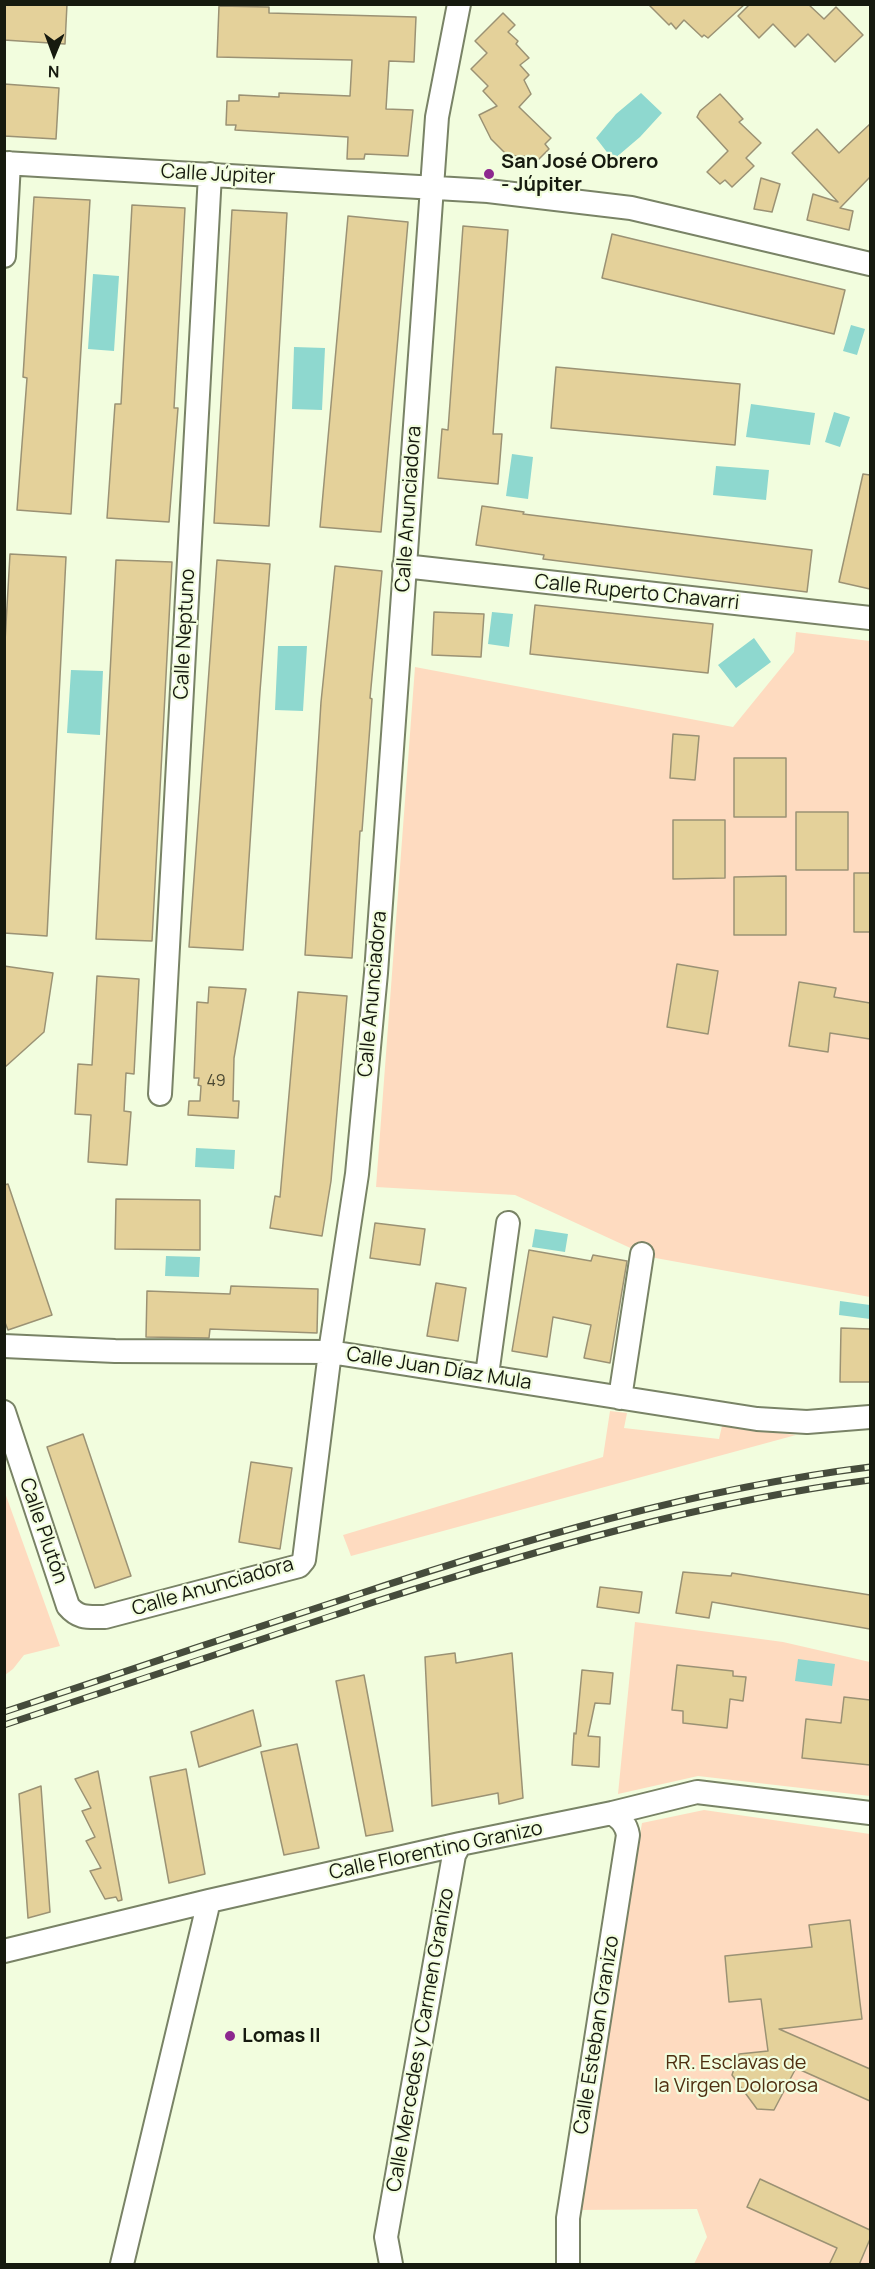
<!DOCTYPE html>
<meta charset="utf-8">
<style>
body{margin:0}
#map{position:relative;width:875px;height:2269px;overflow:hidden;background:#f2fdde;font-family:Manrope,sans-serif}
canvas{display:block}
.frame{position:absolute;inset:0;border:6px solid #161a0f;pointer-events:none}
.north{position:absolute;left:24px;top:24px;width:60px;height:60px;-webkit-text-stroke:4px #f2fdde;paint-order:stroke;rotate:181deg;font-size:16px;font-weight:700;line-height:24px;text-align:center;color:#161a0f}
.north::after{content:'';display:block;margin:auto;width:21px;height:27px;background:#161a0f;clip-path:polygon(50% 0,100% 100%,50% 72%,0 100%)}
</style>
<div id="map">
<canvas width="875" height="2269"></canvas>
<div class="frame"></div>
<div class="north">N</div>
</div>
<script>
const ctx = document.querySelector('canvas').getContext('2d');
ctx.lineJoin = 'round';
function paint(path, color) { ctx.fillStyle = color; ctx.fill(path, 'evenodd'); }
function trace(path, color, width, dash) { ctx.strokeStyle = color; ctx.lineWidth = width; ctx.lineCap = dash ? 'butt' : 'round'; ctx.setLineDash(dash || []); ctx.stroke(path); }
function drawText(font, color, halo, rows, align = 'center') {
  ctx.font = font + ' Manrope,sans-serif'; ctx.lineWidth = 4.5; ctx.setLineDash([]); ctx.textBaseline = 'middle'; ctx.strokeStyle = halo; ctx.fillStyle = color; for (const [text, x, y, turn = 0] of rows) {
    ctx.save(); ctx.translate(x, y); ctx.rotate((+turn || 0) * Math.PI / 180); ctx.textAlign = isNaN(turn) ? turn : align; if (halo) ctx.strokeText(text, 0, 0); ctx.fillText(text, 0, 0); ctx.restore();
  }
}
const green = new Path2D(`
 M796 632 870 641V1297L650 1257 515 1195 376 1187 415 667 733 727 794 652Z
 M610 1411 627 1413 624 1428 719 1439 722 1426 796 1435 351 1556 343 1535 603 1457Z
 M4 1490 60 1646 24 1655 13 1669 5 1675Z
 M635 1622 783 1642 870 1662V1796L698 1776 618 1794Z
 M704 1810 870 1834V2264H694L707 2237 697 2209 577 2210 642 1823Z`);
const water = new Path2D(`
 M641 93 662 113 640 137 613 160 596 138 616 114Z
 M93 274 119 276 114 351 88 349Z
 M851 325 865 329 857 355 843 351Z
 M294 347 325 348 322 410 292 409Z
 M751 404 815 413 810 445 746 437Z
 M834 412 850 417 840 447 825 442Z
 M512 454 533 457 528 499 506 496Z
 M716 466 769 470 766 500 713 495Z
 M492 612 513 614 509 647 488 644Z
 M754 638 771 662 736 688 718 665Z
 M278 646H307L303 711 275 710Z
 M71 670 103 671 100 735 67 733Z
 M196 1148 235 1150 234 1169 195 1167Z
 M535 1229 568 1234 565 1252 532 1247Z
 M166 1256 200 1257 199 1277 165 1276Z
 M840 1301 870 1305V1319L839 1315Z
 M798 1659 835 1664 832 1686 795 1681Z`);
const building = new Path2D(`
 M4 4H67L65 44 4 40Z
 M648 4H745L708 38 704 35 702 37 684 20 676 29 671 23 669 25Z
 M750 4H808L824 19 836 7 863 35 835 62 808 34 795 47 773 24 759 38 738 16Z
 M219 6 269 7V13L416 17 414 62 389 61 386 109 413 110 408 156 365 154 364 159H347L348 137 235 130 236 125H226L227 101H239V95L279 97V93L350 96 352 60 217 57Z
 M503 13 515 25 508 32 518 41 516 44 529 58 520 65 529 75 524 80 531 94 519 107 551 138 545 144 549 149 536 162 532 158 528 161 524 156H508L491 139 479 115 497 106 483 91 488 86 471 69 487 53 475 41Z
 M4 84 59 88 56 139 4 136Z
 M720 94 743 119 739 122 761 143 746 158 754 166 732 187 725 180 720 184 707 172 728 151 697 117 700 111Z
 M870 124V177L840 208 853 211 849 230 807 220 813 194 838 202 792 153 817 129 839 153Z
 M761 178 780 184 772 212 754 209Z
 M34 197 90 200 71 514 17 510 27 378 23 377Z
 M132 205 185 208 174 408H178L169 522 107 518 115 404H121Z
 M232 210 287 213 269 526 214 523Z
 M348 216 408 222 381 532 320 527Z
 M463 226 508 230 493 434H502L498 484 438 478 442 429 448 430Z
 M612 234 845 290 834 334 602 278Z
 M556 367 740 384 735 445 551 428Z
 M863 474 870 475V589L839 582Z
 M482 506 524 512 523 514 812 550 807 592 543 559 544 555 476 545Z
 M10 554 66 557 47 936 4 933V659Z
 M116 560 172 562 152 941 96 939Z
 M217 560 270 564 260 691 243 950 189 947Z
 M335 566 382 571 370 698 372 699 362 831H360L352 958 305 955 321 702Z
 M535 605 713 624 708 673 530 654Z
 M434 612 484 614 481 657 432 655Z
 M673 734 699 736 695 780 670 778Z
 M734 758H786V817H734Z
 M796 812H848V870H796Z
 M673 820H725V878L673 879Z
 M854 873H870V932H854Z
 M786 876V935H734V877Z
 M677 964 718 971 708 1034 667 1027Z
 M4 966 53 973 44 1032 4 1068Z
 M97 976 139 979 134 1074 126 1073 124 1111 131 1112 127 1165 88 1162 91 1115 75 1114 78 1064 92 1065Z
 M799 982 836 988 834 997 870 1003V1039L830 1033 828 1052 789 1046Z
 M209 987 246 989 234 1058 233 1101H239L238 1118 188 1115 189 1101H200L201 1086 198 1085 199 1078H194L197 1002 208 1003Z
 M298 992 347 996 331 1181 322 1236 270 1228 275 1196 280 1197Z
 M8 1184 52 1315 8 1330 4 1320V1185Z
 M116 1199 200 1200V1250L115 1249Z
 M375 1223 425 1229 420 1265 370 1258Z
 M529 1250 591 1261 593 1255 627 1261 610 1363 584 1358 591 1325 553 1317 547 1357 512 1351Z
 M436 1283 466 1288 458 1341 427 1336Z
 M231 1286 318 1289 317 1333 210 1329 209 1338 146 1337 147 1291 230 1294Z
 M841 1328 870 1329V1382H840Z
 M83 1434 131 1576 95 1588 47 1447Z
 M251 1462 292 1468 280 1549 239 1542Z
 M683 1572 731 1576 732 1573 870 1595V1629L712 1602 709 1618 676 1613Z
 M600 1587 642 1592 639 1613 597 1607Z
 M455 1653 456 1663 512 1653 523 1798 499 1804 498 1793 432 1806 425 1657Z
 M677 1665 733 1671V1676L746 1677 743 1701 730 1699 727 1728 683 1723V1711L672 1710Z
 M582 1670 613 1673 610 1704 595 1703 588 1736 600 1737 599 1767 572 1765 574 1733 576 1734Z
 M364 1675 393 1831 366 1836 336 1681Z
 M844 1697 870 1700V1765L802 1758 806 1719 841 1723Z
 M253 1710 261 1746 199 1767 191 1732Z
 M297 1744 319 1848 284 1855 261 1752Z
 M186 1769 205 1874 169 1883 150 1777Z
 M98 1771 122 1900 118 1901 116 1897 105 1899 90 1871 101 1868 86 1841 95 1837 82 1811 91 1808 75 1779Z
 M41 1786 50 1912 28 1918 19 1794Z
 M850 1920 862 2019 779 2029 870 2069V2101L796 2068 774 2110 757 2109 732 2075 739 2054 768 2051 761 1999 729 2002 725 1956 812 1947 809 1925Z
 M760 2179 870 2230V2239L859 2265H829L837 2248 747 2207Z`);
const minor = new Path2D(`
 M4 163 488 191 631 208 870 264
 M4 256 9 163
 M404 566 870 618
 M160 1094 210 174
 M4 1346 115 1351 330 1352 757 1419 807 1422 870 1417
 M487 1375 508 1223
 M620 1398 642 1254
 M4 1412 68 1606C79 1619 88 1617 105 1617L299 1566 304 1560 330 1352 357 1174 376 973 437 117 459 4
 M4 1951 209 1901 460 1844 612 1813 697 1792 870 1813
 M122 2264 209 1901
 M391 2264 386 2237 454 1855 460 1844
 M568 2264V2218L628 1835C626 1824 621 1819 612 1813`);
const rail = new Path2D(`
 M4 1712C121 1673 236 1634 353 1596 522 1540 694 1489 870 1467
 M4 1725C128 1684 251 1642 374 1602 537 1550 701 1502 870 1480`);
const markers = [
 [489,174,6,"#8d288f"],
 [230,2036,6,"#8d288f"]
];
const numberNames = [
 ["49",216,1082]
];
const poiNames = [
 ["San José Obrero",501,162],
 ["- Júpiter",501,185],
 ["Lomas II",242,2036]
];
const streetNames = [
 ["Calle Júpiter",218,175,3],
 ["Calle Anunciadora",409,509,-86],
 ["Calle Ruperto Chavarri",637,593,6],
 ["Calle Neptuno",185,634,-87],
 ["Calle Anunciadora",373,994,-85],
 ["Calle Juan Díaz Mula",439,1369,9],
 ["Calle Plutón",43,1531,71],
 ["Calle Anunciadora",213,1587,-16],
 ["Calle Florentino Granizo",436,1851,-12],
 ["Calle Esteban Granizo",597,2035,-81],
 ["Calle Mercedes y Carmen Granizo",421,2040,-80]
];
const parkNames = [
 ["RR. Esclavas de",736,2063],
 ["la Virgen Dolorosa",736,2086]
];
paint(green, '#fedbc0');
paint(water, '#8ed8cf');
paint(building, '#e4d19a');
trace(building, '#9b9274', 1.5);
trace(minor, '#798366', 26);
trace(minor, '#fff', 22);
trace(rail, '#464c3c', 7);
trace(rail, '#f2fdde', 4.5, [14]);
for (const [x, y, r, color] of markers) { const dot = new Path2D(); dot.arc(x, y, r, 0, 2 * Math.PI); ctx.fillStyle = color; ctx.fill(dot); trace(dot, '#f2fdde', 2); }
drawText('16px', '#4a4832', null, numberNames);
drawText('bold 20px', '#161a0f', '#f2fdde', poiNames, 'left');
drawText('20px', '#161a0f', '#f2fdde', streetNames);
drawText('20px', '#4f2f11', '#f2fdde', parkNames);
</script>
